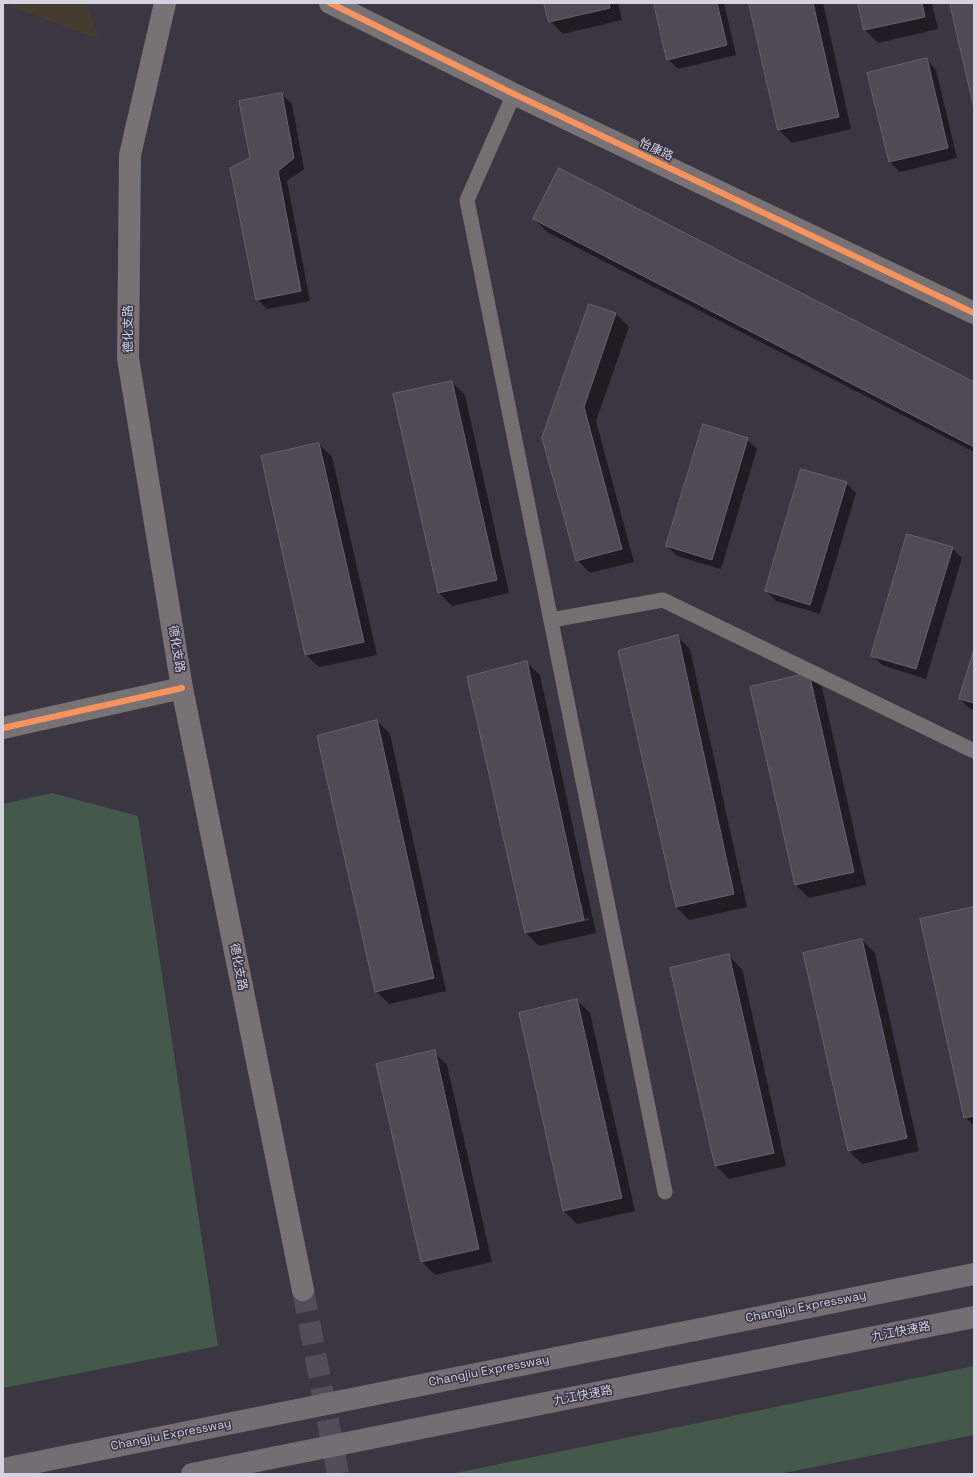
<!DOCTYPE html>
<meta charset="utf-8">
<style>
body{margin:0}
#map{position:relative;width:977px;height:1477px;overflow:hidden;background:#3a3742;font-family:"Space Grotesk",sans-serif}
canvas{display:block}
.frame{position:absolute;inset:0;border:4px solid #d5d3df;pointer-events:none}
</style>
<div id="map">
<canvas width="977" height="1477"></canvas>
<div class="frame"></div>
</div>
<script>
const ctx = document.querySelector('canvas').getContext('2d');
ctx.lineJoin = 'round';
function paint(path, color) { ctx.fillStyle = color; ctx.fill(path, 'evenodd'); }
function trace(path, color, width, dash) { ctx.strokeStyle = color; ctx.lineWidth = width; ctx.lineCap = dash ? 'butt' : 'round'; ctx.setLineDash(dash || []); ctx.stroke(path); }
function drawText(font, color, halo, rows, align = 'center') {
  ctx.font = font + ' "Space Grotesk","Noto Sans SC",sans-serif'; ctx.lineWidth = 3; ctx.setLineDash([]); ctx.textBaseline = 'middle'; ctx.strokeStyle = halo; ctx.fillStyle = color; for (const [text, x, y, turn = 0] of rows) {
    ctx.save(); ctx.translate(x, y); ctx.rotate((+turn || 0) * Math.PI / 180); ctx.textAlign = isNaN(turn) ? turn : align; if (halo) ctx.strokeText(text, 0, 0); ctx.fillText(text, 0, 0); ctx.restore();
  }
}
const commercial = new Path2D(`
 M3 3H87L99 39 3 4Z`);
const green = new Path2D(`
 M52 793 138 816 218 1346 3 1388V804Z
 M974 1366V1435L779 1474H451Z`);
const shadow = new Path2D(`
 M545 3H618L622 20 563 34 550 21Z
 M655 3H724L736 55 678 69 668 59Z
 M750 3H823L851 129 792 143 779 130Z
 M859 3H932L938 29 878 43 865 30Z
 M927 60 936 70 957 158 900 172 890 162 869 74Z
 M282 94 292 104 304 169 287 181 310 301 267 309 257 299Z
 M534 219 974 384V452L547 232Z
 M616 314 629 327 596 421 634 562 590 573 577 560 543 438Z
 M452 382 465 395 509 593 452 606 439 593Z
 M747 439 757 449 721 569 677 556 667 546Z
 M319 444 332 457 377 655 319 667 306 655Z
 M846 483 856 493 820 614 776 601 766 591Z
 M952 548 962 558 926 679 882 665 872 655Z
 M677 636 690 649 747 907 689 920 676 907Z
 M974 653V710L970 709 960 699Z
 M527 663 540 675 596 933 539 946 526 933ZM589 918V920L534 932V930Z
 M809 674 822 687 866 885 809 898 796 885Z
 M377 721 390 734 446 991 389 1004 376 991Z
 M974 908V1126L965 1117Z
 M862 940 875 953 919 1151 862 1164 849 1151Z
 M729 956 742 969 786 1166 729 1179 716 1166 671 969Z
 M577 1000 590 1013 635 1211 577 1224 564 1211Z
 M434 1052 447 1065 492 1262 435 1275 422 1262Z`);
const building = new Path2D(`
 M544 3H609L610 8 549 22Z
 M654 3H717L727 45 667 60Z
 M749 3H813L839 117 778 130Z
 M858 3H922L925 17 864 30Z
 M950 3H974V108Z
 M927 58 948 148 889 162 867 73Z
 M282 93 294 158 278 171 301 291 256 300 230 168 250 158 239 101Z
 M559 168 974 382V447L533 219Z
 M589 304 616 313 584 407 622 549 576 561 542 438Z
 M452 381 497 580 438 593 393 394Z
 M703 424 748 438 712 560 666 546Z
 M319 443 364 642 305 655 261 456Z
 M801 469 847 482 810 605 765 591Z
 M907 534 953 547 916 669 871 656Z
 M678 635 734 894 676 907 618 651Z
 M974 650V703L959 699Z
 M527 661 584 920 525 933 467 677Z
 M809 673 854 872 795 885 750 687Z
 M377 720 434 978 375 992 317 736Z
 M974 907V1116L964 1118 920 919Z
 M862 939 907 1138 848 1151 803 953Z
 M729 954 774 1153 715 1166 670 968Z
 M577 999 622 1198 563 1211 519 1013Z
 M435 1050 479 1249 421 1262 376 1064Z`);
const secondaryTunnel = new Path2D(`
 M303 1290 338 1474`);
const lane = new Path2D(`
 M514 94 467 200 665 1192
 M551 620 663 600 974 751`);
const secondary = new Path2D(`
 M165 3 130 155 128 358 182 688 303 1290
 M330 3 514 94 974 313
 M3 728 182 688`);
const highway = new Path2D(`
 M3 1469 974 1274
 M192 1474 974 1317`);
const cycleway = new Path2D(`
 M330 3 514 94 974 313
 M3 728 182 688`);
const streetNames = [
 ["怡康路",656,150,25],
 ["德化支路",129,329,-90],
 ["德化支路",176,649,81],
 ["德化支路",238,967,79],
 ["Changjiu Expressway",806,1307,-11],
 ["九江快速路",901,1332,-11],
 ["Changjiu Expressway",489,1371,-11],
 ["九江快速路",583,1396,-11],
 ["Changjiu Expressway",171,1435,-11]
];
paint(commercial, '#443c2f');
paint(green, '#44594b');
paint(shadow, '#0007');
paint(building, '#4e4b54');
trace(building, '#65636d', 1);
trace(secondaryTunnel, '#514e5a', 22, [22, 11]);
trace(lane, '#756f71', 15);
trace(secondary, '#787275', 22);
trace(highway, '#746d72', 22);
trace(cycleway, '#f8935d', 6);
drawText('12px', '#d5d3df', '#373346', streetNames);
</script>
